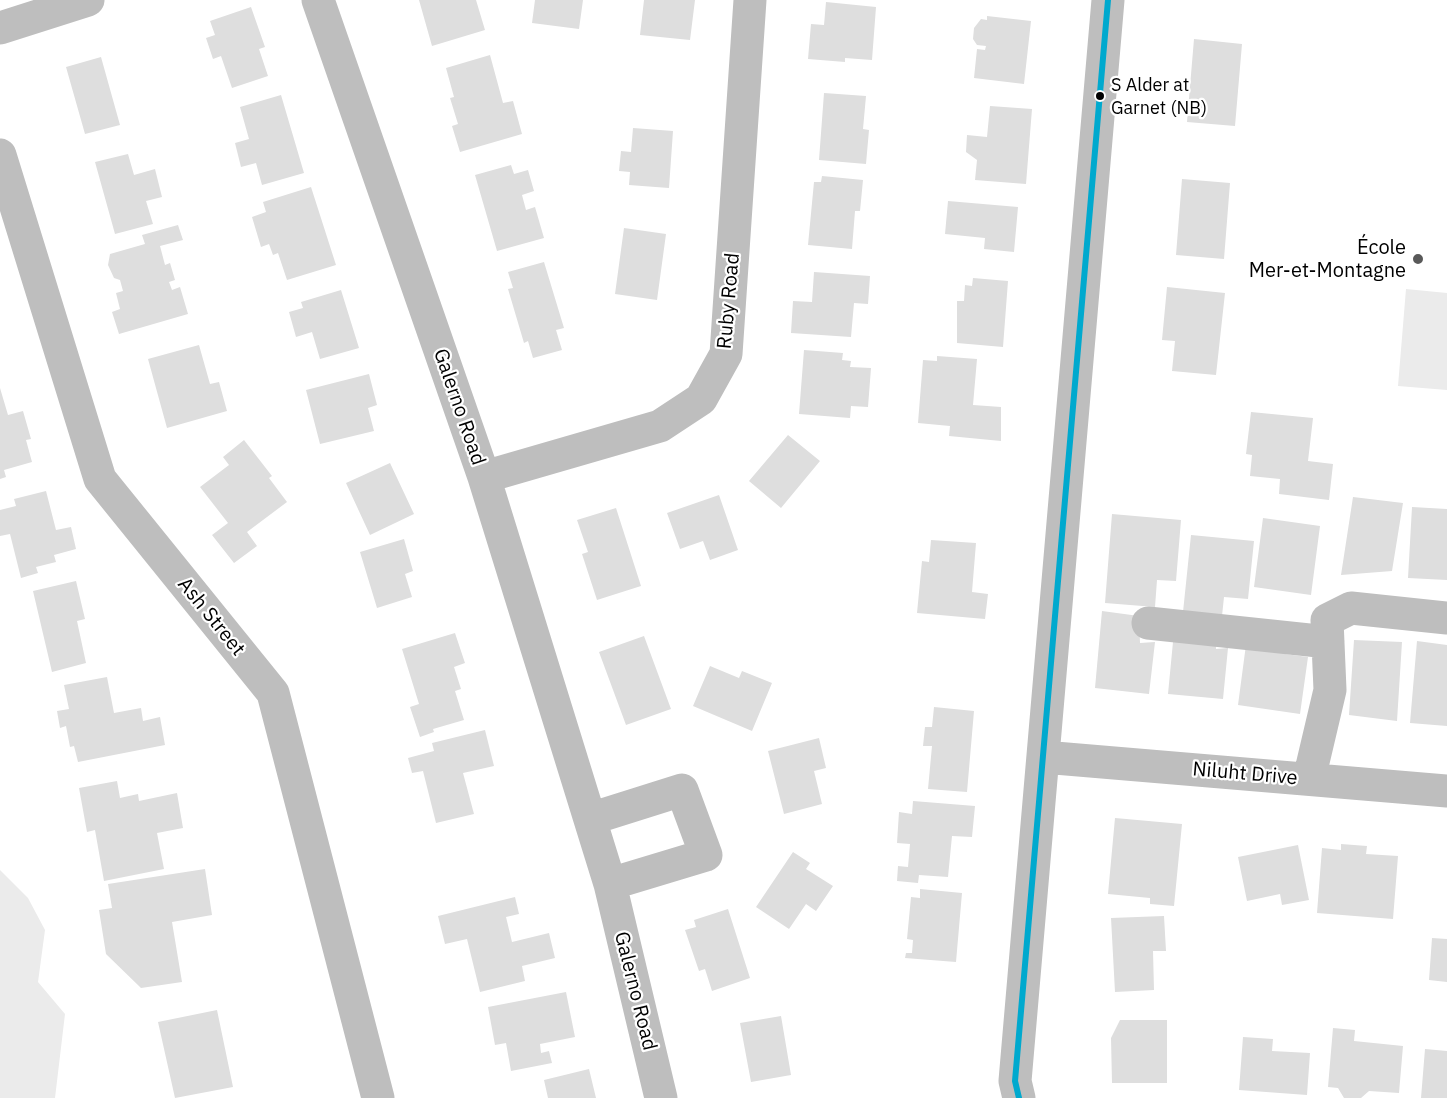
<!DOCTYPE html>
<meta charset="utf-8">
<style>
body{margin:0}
canvas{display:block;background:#fff}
</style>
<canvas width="1447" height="1098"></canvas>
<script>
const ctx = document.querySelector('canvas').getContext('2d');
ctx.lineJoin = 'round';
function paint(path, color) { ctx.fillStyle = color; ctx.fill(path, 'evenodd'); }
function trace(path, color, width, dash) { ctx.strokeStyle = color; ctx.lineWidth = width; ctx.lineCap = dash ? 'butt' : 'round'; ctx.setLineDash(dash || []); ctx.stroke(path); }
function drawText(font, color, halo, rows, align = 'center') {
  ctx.font = font + ' "IBM Plex Sans",sans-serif'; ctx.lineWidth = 4.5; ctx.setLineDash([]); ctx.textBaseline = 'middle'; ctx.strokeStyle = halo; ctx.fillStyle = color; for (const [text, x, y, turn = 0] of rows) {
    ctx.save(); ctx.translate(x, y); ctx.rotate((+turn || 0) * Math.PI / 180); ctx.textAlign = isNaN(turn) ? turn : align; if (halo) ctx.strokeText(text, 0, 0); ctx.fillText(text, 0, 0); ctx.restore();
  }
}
const green = new Path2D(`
 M1406 289 1447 293V390L1398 386Z
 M0 870 28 898 45 930 38 982 65 1014 55 1098H0Z`);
const building = new Path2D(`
 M419 0H476L485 30 432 46Z
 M535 0H583L579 29 532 23Z
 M644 0H695L690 40 640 35Z
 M826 2 876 7 872 60 845 58V62L808 59 811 24 824 25Z
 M251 7 265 47 259 49 268 76 232 88 221 56 213 59 206 38 215 35 210 21Z
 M987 16 1031 21 1024 84 974 78 977 49 985 50 986 46 977 45 973 39 974 28 981 19 987 20Z
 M1194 39 1242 44 1235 126 1187 122Z
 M490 55 503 103 513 101 522 134 460 152 452 126 458 124 450 98 454 97 446 68Z
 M101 57 120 125 85 134 66 67Z
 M824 93 866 96 863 129 869 130 866 164 819 160Z
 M281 95 304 173 262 185 256 163 241 167 235 143 249 139 240 107Z
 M990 106 1032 109 1026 184 975 180 977 160 966 152 967 135 987 137Z
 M633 128 673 131 669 188 629 185 630 172 619 171 621 151 631 152Z
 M128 154 134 175 155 169 162 197 146 201 153 224 115 234 95 162Z
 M511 165 514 174 528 170 534 191 522 195 526 210 535 207 544 238 497 251 475 175Z
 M822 176 863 180 860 211H855L852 249 808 245 814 182H821Z
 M1182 179 1230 183 1224 259 1176 255Z
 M311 187 336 265 287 280 278 253 273 255 269 244 261 247 252 217 266 212 263 202Z
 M948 201 1018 207 1014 252 984 249 985 238 945 234Z
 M178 225 183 240 160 246 165 265 170 263 175 280 169 282 172 290 180 287 188 314 119 334 112 312 120 309 116 293 123 291 120 280 114 278 108 265 110 254 145 244 142 235Z
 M624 228 666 234 657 300 615 294Z
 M544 262 564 328 556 330 562 350 533 358 528 341 524 343 508 289 513 288 508 272Z
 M814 272 870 276 868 304 854 303 851 337 791 333 793 301 812 302Z
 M973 278 1008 281 1003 347 957 343V301H964L965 285 972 286Z
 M1167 287 1225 293 1216 375 1172 371 1175 341 1162 340Z
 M341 290 359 348 320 359 312 332 296 337 289 312 303 308 301 302Z
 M199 345 210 384 219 382 227 411 167 428 148 359Z
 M804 350 843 353 842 360 851 361 850 367 871 368 868 407 851 406 850 418 799 414Z
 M937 356 977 359 973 405 1001 407V441L949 436 950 426 918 423 923 360 937 361Z
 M369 374 377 405 368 408 374 431 320 444 306 390Z
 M0 388 8 415 23 411 31 439 26 440 32 462 4 470 6 477 0 479Z
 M1251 412 1313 418 1308 461 1333 464 1329 500 1279 494 1280 479 1250 476 1252 455 1246 454Z
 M788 435 820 461 781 508 749 481Z
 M244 440 272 476 269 478 287 502 247 532 257 546 234 563 212 535 228 523 200 487 229 465 223 457Z
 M390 463 414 514 370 535 346 483Z
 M46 491 56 530 71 527 76 549 54 555 56 562 36 567 38 573 21 578 10 534 0 536V510L16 506 14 499Z
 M719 495 738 550 710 560 703 541 680 549 667 513Z
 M1353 497 1403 503 1392 571 1341 575Z
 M1412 507 1447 509V580L1408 578Z
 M616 508 641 586 597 600 582 554 588 552 577 520Z
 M1112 514 1181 520 1176 581 1157 580 1155 607 1105 603Z
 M1263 518 1320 526 1311 595 1254 587Z
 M1191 535 1254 541 1248 599 1224 597 1222 616 1183 612Z
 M404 539 413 571 405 574 412 597 377 608 360 552Z
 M931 540 976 543 972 592 988 594 985 619 917 613 922 561 929 562Z
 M76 581 85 619 77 621 86 663 52 672 33 591Z
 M1102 611 1139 616 1140 643 1155 642 1149 694 1095 688Z
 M1215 620 1216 649 1228 648 1223 699 1168 694 1175 621Z
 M1249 622 1285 654 1308 657 1300 714 1238 705Z
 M455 633 465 663 454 667 461 689 455 691 464 720 433 729 434 732 420 737 410 707 419 704 402 649Z
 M644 636 671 709 626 725 599 652Z
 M1354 640 1402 642 1397 721 1349 715Z
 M1417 641 1447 645V726L1410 723Z
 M710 666 739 678 742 671 772 683 752 731 693 706Z
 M107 677 114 713 141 708 143 721 160 717 165 745 78 762 74 746 70 747 66 726 60 728 57 711 69 709 64 685Z
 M934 707 974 711 967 792 928 789 932 746H923L925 727H932Z
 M485 730 494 766 463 773 474 814 436 823 423 771 412 773 408 758 434 751 432 743Z
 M819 738 826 768 814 771 822 804 784 814 768 751Z
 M117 781 120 798 138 794 139 801 177 793 183 828 157 833 164 869 104 881 95 830 87 832 79 788Z
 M913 801 975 806 972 837 952 836 948 877 919 875 918 883 897 881 898 866 908 867 910 844 897 843 899 812 912 814Z
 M1115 818 1182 824 1174 906 1150 904V898L1108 894Z
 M1341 844 1367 846 1366 854 1398 856 1393 919 1317 913 1322 848 1341 850Z
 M1298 845 1309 900 1282 905 1280 894 1247 901 1238 857Z
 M793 852 810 863 806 869 833 886 816 911 806 904 789 929 756 907Z
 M205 869 212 915 172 922 182 982 141 988 106 954 99 910 112 908 108 884Z
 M920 889 962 893 956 962 905 958 906 953H912L913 940 907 939 911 897 920 898Z
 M515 897 519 914 506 917 512 942 549 933 555 958 522 966 525 981 480 992 467 939 445 944 438 916Z
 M728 909 750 978 712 991 705 969 699 971 685 930 696 927 694 920Z
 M1164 916 1166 951H1153L1154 990 1115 992 1111 918Z
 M1432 938 1447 939V982L1429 980Z
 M566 992 575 1037 540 1044 541 1053 549 1051 552 1063 511 1071 506 1043 495 1045 488 1007Z
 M217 1010 233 1087 175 1098 158 1022Z
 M781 1016 791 1075 751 1082 740 1023Z
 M1120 1020H1167V1083H1112L1111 1038Z
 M1333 1028 1355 1030 1354 1041 1403 1046 1399 1093 1369 1091 1361 1098H1344L1338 1088 1328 1087Z
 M1243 1037 1273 1039 1272 1051 1310 1053 1307 1095 1239 1090Z
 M1425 1049 1447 1051V1098H1421Z
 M589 1069 596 1098H548L544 1080Z`);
const minor = new Path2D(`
 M318 0 484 477 610 884 661 1098
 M0 28 88 0
 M0 155 100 479 273 693 378 1098
 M484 477 660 426 701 399 726 354 750 0
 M1148 623 1328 642
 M1043 757 1447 791
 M1309 779 1330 690 1327 620 1351 608 1447 618
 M590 819 682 790 706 855 610 884
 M1019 1098 1015 1081 1108 0`);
const bus1 = new Path2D(`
 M1019 1098 1015 1081 1108 0`);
const markers = [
 [1100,96,5,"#000"],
 [1418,259,6,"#595959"]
];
const busNames = [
 ["S Alder at",1111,86],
 ["Garnet (NB)",1111,109]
];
const poiNames = [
 ["École",1406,248],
 ["Mer-et-Montagne",1406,271]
];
const streetNames = [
 ["Ruby Road",729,301,-85],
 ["Galerno Road",459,407,71],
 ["Ash Street",211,617,51],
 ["Niluht Drive",1245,774,5],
 ["Galerno Road",635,991,76]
];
paint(green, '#ebebeb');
paint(building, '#dedede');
trace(minor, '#bebebe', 33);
trace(bus1, '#00a9ce', 6);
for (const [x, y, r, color] of markers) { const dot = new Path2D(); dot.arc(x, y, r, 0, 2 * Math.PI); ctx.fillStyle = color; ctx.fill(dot); trace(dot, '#fff', 2); }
drawText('18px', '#000', '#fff', busNames, 'left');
drawText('20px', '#000', '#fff', poiNames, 'right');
drawText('20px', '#000', '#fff', streetNames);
</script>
